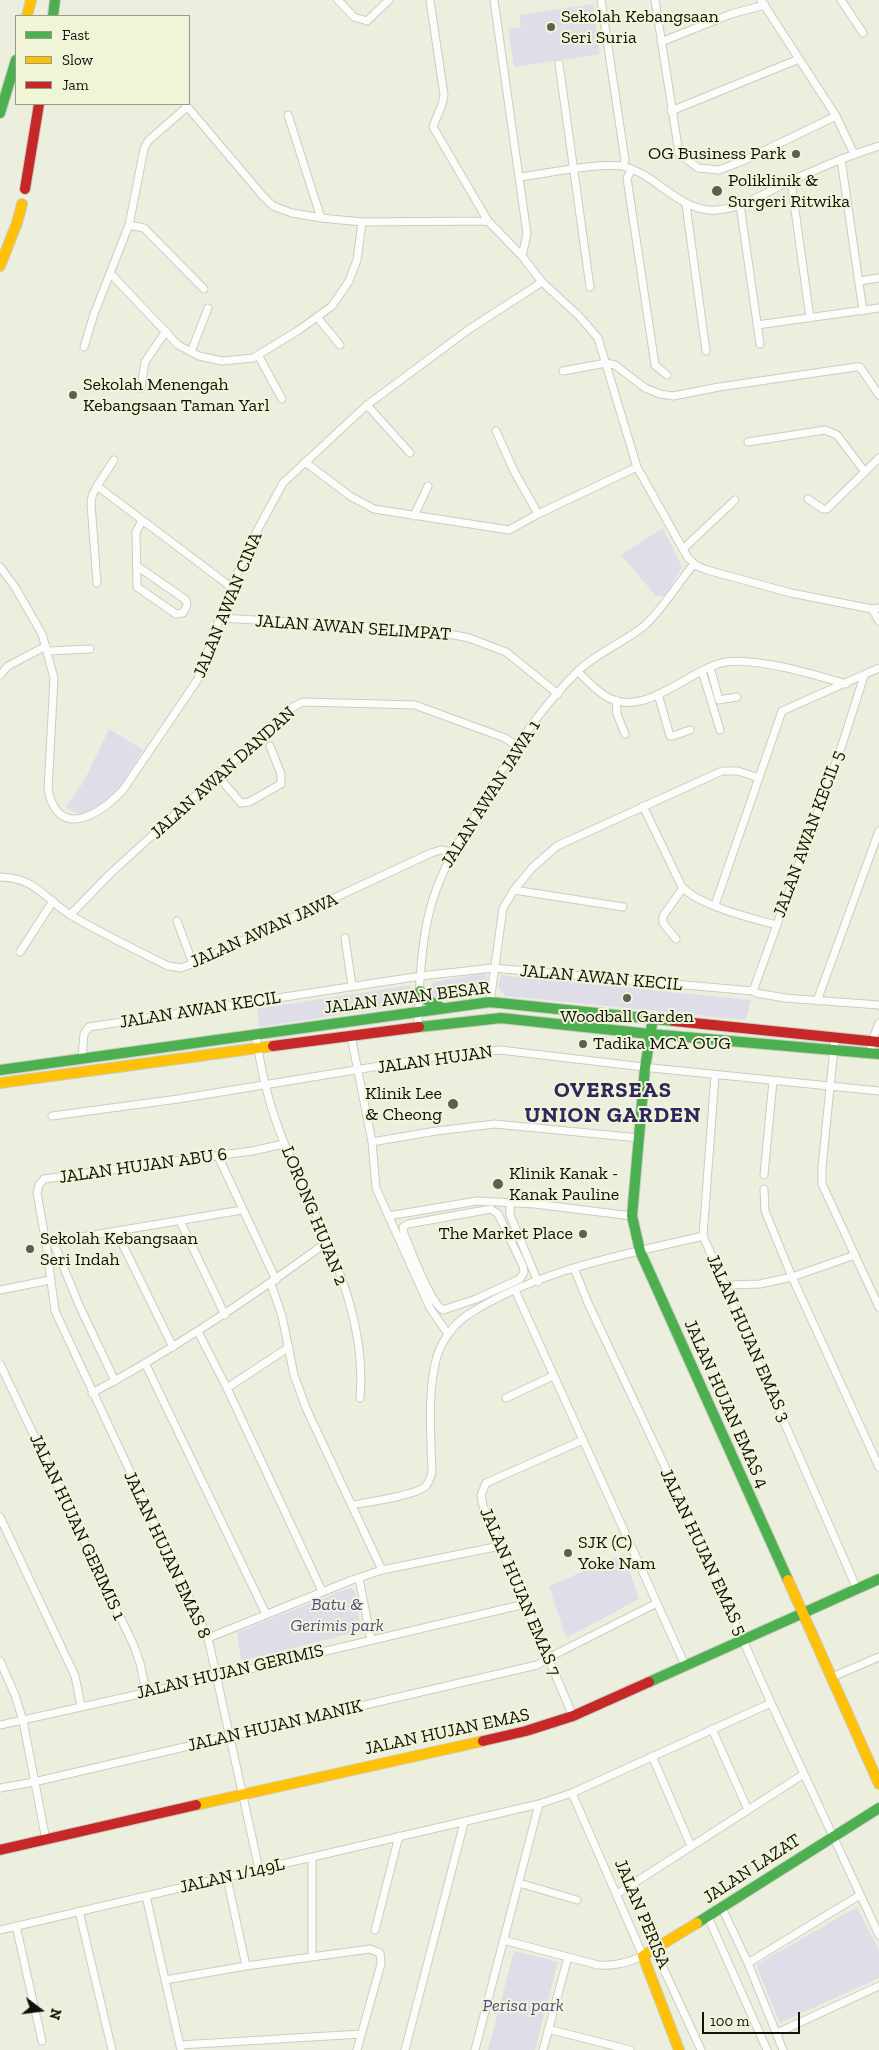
<!DOCTYPE html>
<style>
body{margin:0}
#map{position:relative;width:879px;height:2050px;overflow:hidden;background:#ecefde;font-family:"Zilla Slab",serif}
canvas{display:block}
.legend{position:absolute;left:15px;top:15px;width:175px;height:90px;box-sizing:border-box;background:#f1f5d8;border:1px solid #979a85;margin:0;padding:6px 9px;list-style:none;font-size:15px;color:#101108}
.legend li{display:flex;align-items:center;gap:10px;height:25px}
.legend b{width:25px;border:1px solid #979a85}
.north{position:absolute;left:15px;top:1985px;width:50px;height:50px;-webkit-text-stroke:4px #f1f5d8;paint-order:stroke;rotate:105deg;font-size:14px;font-weight:700;line-height:20px;text-align:center;color:#101108}
.north::after{content:'';display:block;margin:auto;width:18px;height:22px;background:#101108;clip-path:polygon(50% 0,100% 100%,50% 72%,0 100%)}
.scale{position:absolute;left:702px;top:2012px;width:98px;height:22px;box-sizing:border-box;border:2px solid #101108;border-top:0;padding-left:6px;font-size:15px;line-height:18px;white-space:nowrap;color:#101108;-webkit-text-stroke:4px #f1f5d8;paint-order:stroke}
</style>
<div id="map">
<canvas width="879" height="2050"></canvas>
<ul class="legend">
<li><b style="height:6px;background:#4caf50"></b>Fast</li>
<li><b style="height:6px;background:#ffc107"></b>Slow</li>
<li><b style="height:6px;background:#c62828"></b>Jam</li>
</ul>
<div class="north">N</div>
<div class="scale">100 m</div>
</div>
<script>
const ctx = document.querySelector('canvas').getContext('2d');
ctx.lineJoin = 'round';
function paint(path, color) { ctx.fillStyle = color; ctx.fill(path, 'evenodd'); }
function trace(path, color, width, dash) { ctx.strokeStyle = color; ctx.lineWidth = width; ctx.lineCap = dash ? 'butt' : 'round'; ctx.setLineDash(dash || []); ctx.stroke(path); }
function drawText(font, color, halo, rows, align = 'center') {
  ctx.font = font + ' "Zilla Slab",serif'; ctx.lineWidth = 4; ctx.setLineDash([]); ctx.textBaseline = 'middle'; ctx.strokeStyle = halo; ctx.fillStyle = color; for (const [text, x, y, turn = 0] of rows) {
    ctx.save(); ctx.translate(x, y); ctx.rotate((+turn || 0) * Math.PI / 180); ctx.textAlign = isNaN(turn) ? turn : align; if (halo) ctx.strokeText(text, 0, 0); ctx.fillText(text, 0, 0); ctx.restore();
  }
}
const green = new Path2D(`
 M593 4 600 54 514 67 508 29 521 27 519 15Z
 M663 528 682 567 665 596H656L621 555Z
 M109 729 143 750C131 769 107 817 80 814 76 814 70 809 66 807L84 781Z
 M486 973 489 983 482 995 438 1002 429 992 433 982Z
 M501 975 751 1000 746 1020 505 996 498 986Z
 M411 985 413 996 405 1005 259 1027 257 1009Z
 M624 1554 639 1599 566 1638 549 1586Z
 M349 1588 355 1590 361 1631 241 1661 237 1632Z
 M857 1907 879 1950V1978L780 2023 756 1965Z
 M514 1951 558 1962 535 2050H488Z`);
const street = new Path2D(`
 M338 0 354 17 367 21 389 0
 M430 0 444 95C443 107 436 116 433 127L488 221 522 256 542 282 579 316 598 338 637 467 688 558 697 566 707 570 791 593 872 609 879 608
 M494 0 527 234 522 256
 M601 0 625 160 623 166
 M655 0 679 153 698 168 719 170 745 160 836 116
 M761 0 836 116 854 154
 M841 0 863 33
 M661 42 731 14 765 5
 M559 64 590 287
 M185 104 262 195 273 206 292 213 321 218 362 222 488 221
 M671 111 799 59
 M288 115 321 218
 M841 159 863 311
 M632 169 627 178 655 365 667 375
 M520 177C544 174 605 161 626 167 659 177 681 213 717 210 740 209 763 194 784 184 815 170 846 156 879 146
 M791 181 810 318
 M686 205 706 351
 M740 205 760 344
 M129 225 144 228 204 289
 M110 273 178 345 199 356 222 361 253 358 299 330 332 306 349 281 357 260 362 222
 M859 281 879 278
 M317 317 340 345
 M757 325 879 308
 M84 347 94 314 129 225 144 149 148 141 187 107
 M191 352 208 308
 M258 355 282 399
 M563 371 606 363 615 365 645 388 660 394 673 396 719 387 856 367H860L879 395
 M141 388 145 362 166 331
 M367 405 410 453
 M496 431 514 471 538 514
 M748 442 825 430 837 435 865 472
 M305 462 350 496 374 509 509 530 538 514 637 467
 M97 486 114 460
 M808 499 823 509H827L879 458
 M414 516 428 486
 M683 549 735 500
 M137 566 186 600 187 605 183 613 176 614 137 587 136 532 142 521
 M0 567 15 587 42 634 54 678 48 790C59 841 100 814 123 790L198 679 231 587 257 531 283 483 367 405 468 330 542 282
 M97 583 91 504 92 496 97 486 231 587
 M872 609 879 621
 M221 618 430 630 469 638 506 652 558 694
 M48 651 90 649
 M710 667 719 700 737 697
 M702 671 720 730
 M578 672C587 680 596 691 607 697 646 719 688 669 726 662 756 657 816 675 846 684
 M0 675 8 666 46 646
 M658 694 670 736H673L690 730
 M616 700 617 714 625 734
 M218 776 241 803 249 802 281 784V774L270 746
 M643 806 681 885C695 905 752 918 776 925
 M0 877C37 878 44 899 72 916 103 934 136 950 168 966L181 968 199 961 431 853 441 850 453 852
 M514 890 623 907
 M715 905 782 711 879 668
 M70 915 111 873 293 707 303 702 415 705 505 738 517 746
 M177 921 193 964
 M345 938 352 986
 M676 939 663 923V916L683 888
 M20 952 53 901
 M753 991 840 751 864 676
 M817 1001 879 831
 M490 1002 503 908 514 890 532 868 557 846 722 771H738L759 778
 M418 1027C419 988 421 934 434 896 444 866 460 839 477 812 506 761 536 712 578 671 598 652 623 643 644 626 663 609 677 584 694 564
 M256 1035C261 1073 270 1109 285 1145 318 1226 368 1308 360 1398
 M351 1036 372 1142 376 1188 430 1308 448 1334
 M835 1038 822 1167V1184L879 1307
 M871 1053 872 1041 879 1023
 M82 1058 84 1034 89 1027 421 976 493 968 753 991 756 993 785 998 879 1005
 M715 1075 703 1236 857 1589
 M52 1116 178 1099 453 1054 500 1050 652 1068 879 1091
 M372 1142 436 1131 495 1124 639 1138
 M218 1156 276 1280
 M764 1175 773 1081
 M764 1189 765 1211 792 1277 879 1467
 M510 1202V1215L538 1282
 M491 1209 498 1214 501 1220 523 1266 524 1272 520 1279 476 1299 443 1310C430 1303 411 1250 404 1234L403 1227 408 1224Z
 M388 1216 477 1201 535 1204 632 1216
 M180 1221 225 1315
 M116 1231 173 1347
 M53 1241 79 1305 115 1381
 M46 1243 242 1210
 M574 1268 588 1303 676 1490 771 1703 879 1935
 M271 1284 282 1316 294 1375 306 1408 382 1570
 M726 1285 760 1284 792 1277 855 1255
 M0 1290 50 1280
 M515 1290 685 1665
 M198 1332 227 1388 322 1591
 M145 1363 266 1614
 M0 1364 134 1646 140 1663 146 1692
 M227 1388 289 1347
 M92 1393C175 1349 252 1297 327 1242
 M506 1398 553 1376
 M352 1505C368 1502 413 1496 425 1487 429 1483 430 1478 432 1473 431 1437 427 1391 437 1356 442 1341 453 1325 466 1316 536 1270 623 1255 703 1236
 M0 1517 75 1676 81 1706
 M359 1578 371 1640
 M208 1638 352 1580 382 1570 500 1546
 M0 1661 15 1695 23 1721 46 1840
 M832 1677 879 1657
 M573 1716 483 1506 481 1495 486 1483 583 1440
 M0 1725 216 1677 525 1604
 M712 1729 748 1810
 M652 1756 691 1846
 M0 1788 34 1782 537 1665 548 1658 657 1603
 M259 1869 208 1638 55 1311 46 1243 37 1193 39 1185 44 1179 252 1151 284 1144
 M227 1878 246 1966
 M519 1883 577 1900
 M617 1894 804 1774
 M146 1896 181 2050
 M722 1908 748 1963 783 2050
 M79 1911 112 2050
 M708 1917 767 2050
 M16 1926 42 2041
 M0 1930 539 1804 572 1793 771 1703
 M375 1930 399 1836
 M503 1940 598 1965C615 1966 627 1963 643 1956L572 1793
 M655 1950 701 2050
 M312 1957V1857
 M748 1963 860 1895
 M165 1980 246 1966 370 1949 380 1953 381 1964 357 2050
 M548 2029 630 2050
 M777 2033 879 1986
 M180 2045 361 2034
 M405 2050 464 1823
 M475 2050 539 1804
 M543 2050 568 1957`);
const fast = new Path2D(`
 M53 16 55 0
 M0 113 16 60
 M420 991 427 1000 442 1008
 M653 1018 645 1068 632 1216 640 1251 788 1580
 M419 1027 501 1018 650 1034 879 1054
 M0 1070 490 1002 674 1021
 M649 1682 879 1579
 M697 1923 879 1808`);
const slow = new Path2D(`
 M27 16 31 0
 M0 266 17 223 22 204
 M0 1083 273 1046
 M788 1580 879 1784
 M196 1805 483 1741
 M679 2050 643 1956 697 1923`);
const jam = new Path2D(`
 M25 189 39 104
 M674 1021 879 1042
 M273 1046 419 1027
 M483 1741 526 1731 573 1716 649 1682
 M0 1850 196 1805`);
const markers = [
 [551,27,5,"#5d5f53"],
 [796,154,5,"#5d5f53"],
 [717,191,6,"#5d5f53"],
 [73,395,5,"#5d5f53"],
 [627,998,5,"#5d5f53"],
 [583,1044,5,"#5d5f53"],
 [453,1104,6,"#5d5f53"],
 [498,1184,6,"#5d5f53"],
 [583,1234,5,"#5d5f53"],
 [30,1249,5,"#5d5f53"],
 [568,1553,5,"#5d5f53"]
];
const poiNames = [
 ["Sekolah Kebangsaan",561,17],
 ["Seri Suria",561,38],
 ["OG Business Park",786,154,"right"],
 ["Poliklinik &",728,181],
 ["Surgeri Ritwika",728,202],
 ["Sekolah Menengah",83,385],
 ["Kebangsaan Taman Yarl",83,406],
 ["Woodball Garden",627,1017,"center"],
 ["Tadika MCA OUG",593,1044],
 ["Klinik Lee",442,1094,"right"],
 ["& Cheong",442,1115,"right"],
 ["Klinik Kanak -",509,1174],
 ["Kanak Pauline",509,1195],
 ["The Market Place",573,1234,"right"],
 ["Sekolah Kebangsaan",40,1239],
 ["Seri Indah",40,1260],
 ["SJK (C)",578,1543],
 ["Yoke Nam",578,1564]
];
const streetNames = [
 ["JALAN AWAN CINA",228,605,-68],
 ["JALAN AWAN SELIMPAT",353,628,4],
 ["JALAN AWAN DANDAN",223,773,-42],
 ["JALAN AWAN JAWA 1",491,794,-58],
 ["JALAN AWAN KECIL 5",809,834,-70],
 ["JALAN AWAN JAWA",264,931,-24],
 ["JALAN AWAN KECIL",601,978,5],
 ["JALAN AWAN BESAR",407,998,-7],
 ["JALAN AWAN KECIL",200,1010,-9],
 ["JALAN HUJAN",435,1060,-8],
 ["JALAN HUJAN ABU 6",143,1166,-8],
 ["LORONG HUJAN 2",314,1216,68],
 ["JALAN HUJAN EMAS 3",748,1338,66],
 ["JALAN HUJAN EMAS 4",726,1404,66],
 ["JALAN HUJAN GERIMIS 1",77,1527,65],
 ["JALAN HUJAN EMAS 5",703,1552,65],
 ["JALAN HUJAN EMAS 8",167,1555,65],
 ["JALAN HUJAN EMAS 7",520,1592,67],
 ["JALAN HUJAN GERIMIS",230,1672,-13],
 ["JALAN HUJAN MANIK",275,1726,-13],
 ["JALAN HUJAN EMAS",447,1732,-12],
 ["JALAN LAZAT",752,1869,-33],
 ["JALAN 1/149L",232,1876,-13],
 ["JALAN PERISA",642,1914,67]
];
const parkNames = [
 ["Batu &",337,1605],
 ["Gerimis park",337,1626],
 ["Perisa park",523,2006]
];
const districtNames = [
 ["OVERSEAS",613,1091],
 ["UNION GARDEN",613,1116]
];
paint(green, '#dfdee8');
trace(street, '#cbcdc0', 9);
trace(fast, '#cbcdc0', 12);
trace(slow, '#cbcdc0', 12);
trace(jam, '#cbcdc0', 12);
trace(street, '#fcfdfa', 7);
trace(fast, '#4caf50', 10);
trace(slow, '#ffc107', 10);
trace(jam, '#c62828', 10);
for (const [x, y, r, color] of markers) { const dot = new Path2D(); dot.arc(x, y, r, 0, 2 * Math.PI); ctx.fillStyle = color; ctx.fill(dot); trace(dot, '#f1f5d8', 2); }
drawText('18px', '#101108', '#f1f5d8', poiNames, 'left');
drawText('18px', '#101108', '#f1f5d8', streetNames);
drawText('italic 18px', '#564a8a', '#f1f5d8', parkNames);
ctx.letterSpacing = '1px';
drawText('bold 22px', '#32245f', '#f1f5d8', districtNames);
ctx.letterSpacing = '0px';
</script>
